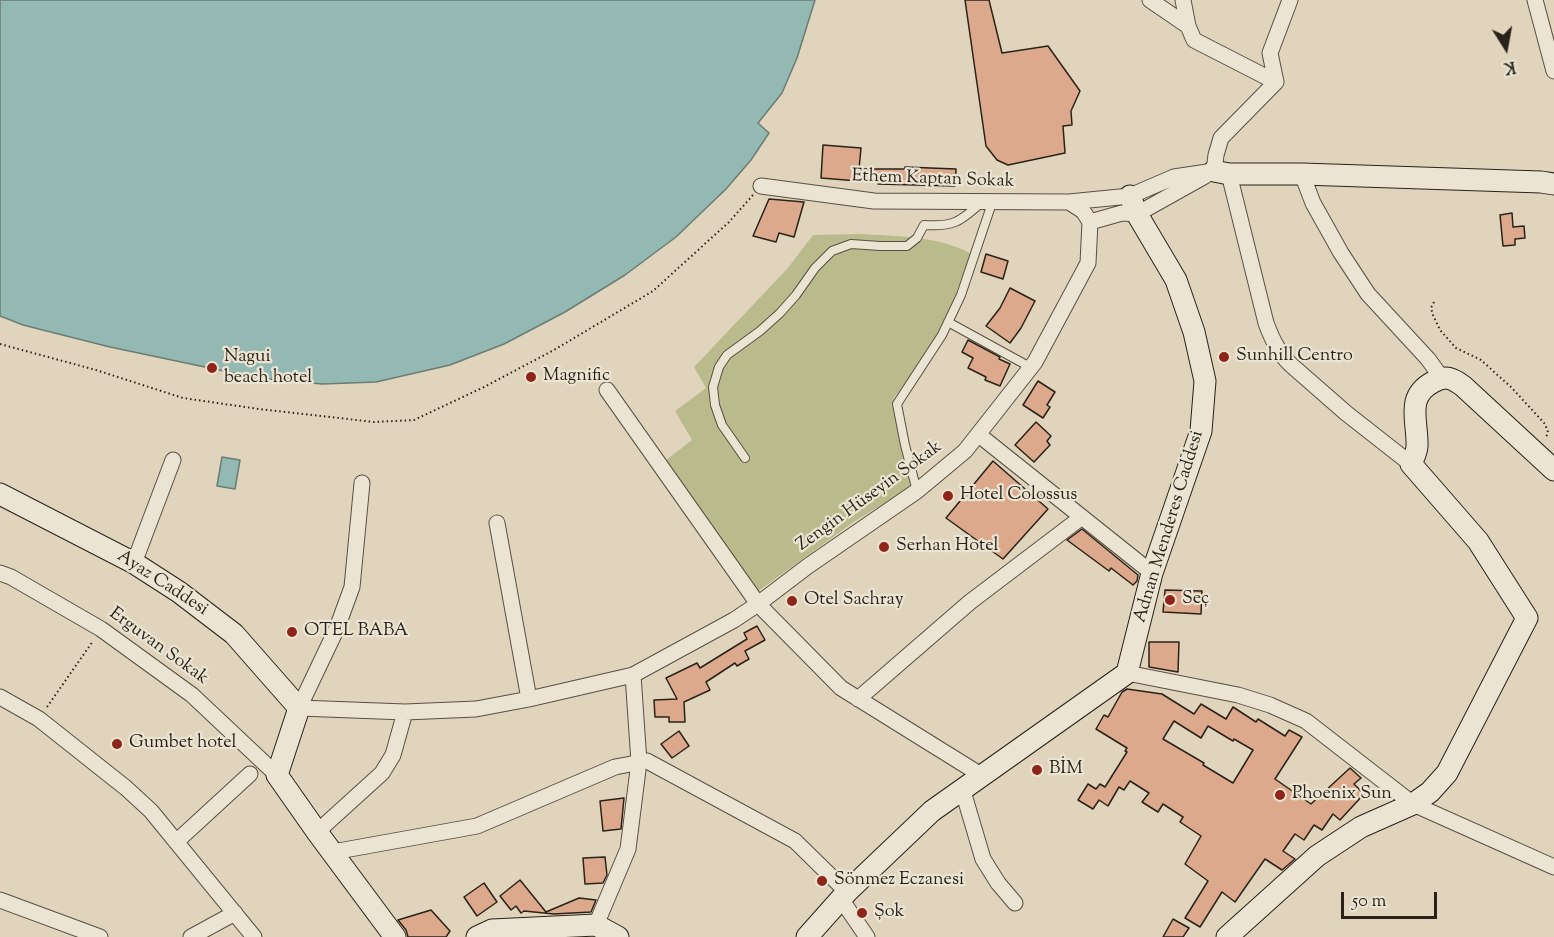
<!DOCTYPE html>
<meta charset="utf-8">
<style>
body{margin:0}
#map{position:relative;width:1554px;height:937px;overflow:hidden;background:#e0d5bc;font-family:"Sorts Mill Goudy",serif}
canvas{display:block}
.north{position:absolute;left:1476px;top:18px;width:60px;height:60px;-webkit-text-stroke:4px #ebe4d3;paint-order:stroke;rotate:169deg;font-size:16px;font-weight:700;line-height:24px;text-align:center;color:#2a2218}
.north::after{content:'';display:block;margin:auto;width:21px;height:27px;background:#2a2218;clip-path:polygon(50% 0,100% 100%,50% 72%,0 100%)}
.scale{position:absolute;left:1341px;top:892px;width:96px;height:27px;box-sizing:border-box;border:3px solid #2a2218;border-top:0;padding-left:8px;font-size:18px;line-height:21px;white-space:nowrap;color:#2a2218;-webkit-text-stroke:4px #ebe4d3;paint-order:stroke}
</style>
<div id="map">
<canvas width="1554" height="937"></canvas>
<div class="north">K</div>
<div class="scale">50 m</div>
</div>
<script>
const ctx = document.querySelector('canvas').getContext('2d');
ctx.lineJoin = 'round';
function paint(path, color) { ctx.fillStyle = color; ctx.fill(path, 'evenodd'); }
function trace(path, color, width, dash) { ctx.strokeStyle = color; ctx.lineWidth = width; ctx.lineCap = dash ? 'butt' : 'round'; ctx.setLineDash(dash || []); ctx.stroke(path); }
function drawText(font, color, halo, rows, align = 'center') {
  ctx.font = font + ' "Sorts Mill Goudy",serif'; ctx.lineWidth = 4.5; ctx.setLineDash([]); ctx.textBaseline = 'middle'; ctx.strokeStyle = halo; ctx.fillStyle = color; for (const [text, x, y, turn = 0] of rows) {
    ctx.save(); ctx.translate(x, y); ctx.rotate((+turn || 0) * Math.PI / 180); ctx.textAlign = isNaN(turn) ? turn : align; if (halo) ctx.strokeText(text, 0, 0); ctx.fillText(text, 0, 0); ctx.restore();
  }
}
const green = new Path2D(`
 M860 234C893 236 942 236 971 254L955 296 939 333 913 373 894 398 892 406 911 487 855 521 757 592 666 460 692 440 675 411 706 388 694 367 787 269 813 235Z`);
const water = new Path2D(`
 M0 0H815L797 58 782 93 758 123 769 133 751 160 726 189 676 237 625 275 565 312 504 344 450 365 376 382 322 384 257 378 110 347 23 325 0 316Z
 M222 457 240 460 235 489 217 486Z`);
const building = new Path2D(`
 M965 0H989L1002 53 1048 46 1080 91 1071 111 1072 125 1063 126 1065 153 1008 165 997 160 986 146Z
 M823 145 861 148 859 169H905V167L956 169 955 186 878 184V180L858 181 821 178Z
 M769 199 804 202 794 237 779 233 776 242 753 236Z
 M1512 213 1513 227 1524 226 1525 238 1515 239V245L1503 246 1500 215Z
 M986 254 1008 261 1003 279 981 272Z
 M1010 288 1035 301 1021 328 1010 343 986 326 1000 308Z
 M968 340 1000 357 999 359 1010 364 1000 386 985 380 986 377 968 368 973 358 962 352Z
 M1038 381 1055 392 1047 405 1050 407 1043 418 1023 405Z
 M1036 422 1051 436 1047 441 1050 445 1034 462 1015 445Z
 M993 461 1048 509 1003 559 946 518Z
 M1082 529 1138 575 1137 581 1133 585 1111 568 1109 571 1067 540Z
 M1165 590 1202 591 1201 614 1163 612Z
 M757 626 765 640 745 651 749 659 737 666 735 663 706 682 710 690 684 702 685 722H669V717H655L654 700 677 699 666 678 697 663 700 668 747 639 744 633Z
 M1149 642H1179L1178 672 1149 667Z
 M1127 689 1162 694 1194 714 1201 704 1226 719 1233 707 1256 722 1258 719 1285 736 1289 730 1302 737 1275 779 1311 804 1350 768 1361 778 1354 784 1364 794 1340 820 1333 814 1322 830 1314 825 1304 840 1295 834 1283 851 1295 859 1282 870 1265 859 1235 902 1222 892 1200 927 1185 918 1208 881 1185 864 1201 836 1180 822 1183 817 1163 804 1158 812 1142 802 1149 793 1130 781 1124 790 1119 787 1108 806 1099 800 1093 809 1078 800 1088 784 1096 789 1100 784 1105 787 1127 752 1125 751 1127 748 1096 729 1104 715 1108 717 1122 692ZM1174 721 1201 738 1208 726 1233 741 1234 739 1253 750 1233 783 1203 765 1204 763 1163 739Z
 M679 731 689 746 672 758 661 744Z
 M624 798 621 829 603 831 600 801Z
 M605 857 607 875 603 883 585 884 583 858Z
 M520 880 546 912 579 898 596 900 591 912 554 914 524 911 521 913 516 906 511 910 500 896Z
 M484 883 497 902 477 916 464 897Z
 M431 910 450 931 446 937H408L406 930 398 920Z
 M1173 919 1189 928 1183 937H1163Z`);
const path = new Path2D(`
 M1434 302 1431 308 1433 315 1440 330 1456 348 1481 360 1511 387 1545 424 1548 432 1546 438
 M0 344 96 370 183 398 259 409 374 422 414 420 484 387 554 350 653 291 729 222 753 195
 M47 707 93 641`);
const lane = new Path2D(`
 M948 322 1030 367
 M745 458 722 425 715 405 713 387 719 367 727 355 760 331 780 313 796 295 815 268 832 251 851 244 880 246H907L917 238 924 225C953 227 960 222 982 202
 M917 491 905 445 897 404 942 335 961 295 992 203`);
const street = new Path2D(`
 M1150 0 1188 26 1194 40 1276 82
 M1183 0 1188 26
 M1535 0 1554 71
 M1214 171 1216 155 1221 138 1276 82 1270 53 1290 0
 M1229 174 1266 323C1272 339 1278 352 1290 364L1346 413 1411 464
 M1302 174 1313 203 1341 253 1368 294 1428 359 1441 377
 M761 186 874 201 1069 202 1083 211 1090 222
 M1069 202 1130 196 1174 177 1214 171
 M1090 222 1122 213 1137 214 1205 176
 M607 390 758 604 841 688 981 775
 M979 435 1152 573
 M362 483 352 587 337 628 299 708 405 712 476 709 529 699 633 675 734 620 758 604 808 566 917 491 965 451 1035 362 1088 263 1090 222
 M497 523 529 699
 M134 563 173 460
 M0 573 11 577 101 629 192 695 277 775
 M1127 673 1238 695 1270 705 1306 721 1413 804 1554 867
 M0 697 39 719 126 788 151 811 254 937
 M858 699 970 602 1082 517
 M962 788 983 859 998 883 1015 903
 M317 832 382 773 393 755 405 712
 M176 842 250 774
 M333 852 477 826 615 767 647 761 795 841 847 892
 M841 899 867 937
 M0 900 100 937
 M596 925 628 849 639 762 633 675
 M191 937 235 913`);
const secondary = new Path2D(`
 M1214 171 1229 174H1302L1541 182 1554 184
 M0 494 134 563 179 592 234 634 299 708 277 775 317 832 395 937
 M477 937 492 930 596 925 618 937
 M807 937 847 892 932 811 1127 673 1152 573 1201 431 1205 381 1194 332 1176 280 1137 214 1130 196
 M1227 937 1317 856 1361 827 1413 804 1430 792 1447 773 1527 618 1478 541 1411 464C1413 459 1417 452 1417 446 1418 421 1405 397 1433 382 1446 375 1452 378 1463 386L1554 470`);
const markers = [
 [1224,357,6,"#8f2418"],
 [212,368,6,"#8f2418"],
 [531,377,6,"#8f2418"],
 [948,496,6,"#8f2418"],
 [884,547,6,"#8f2418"],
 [1170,600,6,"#8f2418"],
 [792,601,6,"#8f2418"],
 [292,632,6,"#8f2418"],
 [117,744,6,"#8f2418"],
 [1037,770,6,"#8f2418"],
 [1280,795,6,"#8f2418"],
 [822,881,6,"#8f2418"],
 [862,913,6,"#8f2418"]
];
const streetNames = [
 ["Ethem Kaptan Sokak",933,180,2],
 ["Zengin Hüseyin Sokak",870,497,-36],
 ["Adnan Menderes Caddesi",1170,527,-73],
 ["Ayaz Caddesi",162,584,33],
 ["Erguvan Sokak",158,647,36]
];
const poiNames = [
 ["Sunhill Centro",1236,357],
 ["Nagui",224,358],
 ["beach hotel",224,379],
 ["Magnific",543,377],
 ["Hotel Colossus",960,496],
 ["Serhan Hotel",896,547],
 ["Seç",1182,600],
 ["Otel Sachray",804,601],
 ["OTEL BABA",304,632],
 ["Gumbet hotel",129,744],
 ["BİM",1049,770],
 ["Phoenix Sun",1292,795],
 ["Sönmez Eczanesi",834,881],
 ["Şok",874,913]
];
paint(green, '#babb8c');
paint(water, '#94b8b2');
trace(water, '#6a7c74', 1.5);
paint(building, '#dca98c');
trace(building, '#2a2218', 1.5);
trace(lane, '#584f41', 10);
trace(street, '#584f41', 17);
trace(secondary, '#2a2218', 23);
trace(path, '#2a2218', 2, [1.5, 3]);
trace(lane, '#ebe4d3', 8);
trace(street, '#ebe4d3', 15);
trace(secondary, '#ebe4d3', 21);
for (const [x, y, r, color] of markers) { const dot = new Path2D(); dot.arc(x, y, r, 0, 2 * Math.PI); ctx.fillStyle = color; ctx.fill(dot); trace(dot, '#ebe4d3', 2); }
drawText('18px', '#2a2218', '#ebe4d3', streetNames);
drawText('18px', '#2a2218', '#ebe4d3', poiNames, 'left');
</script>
